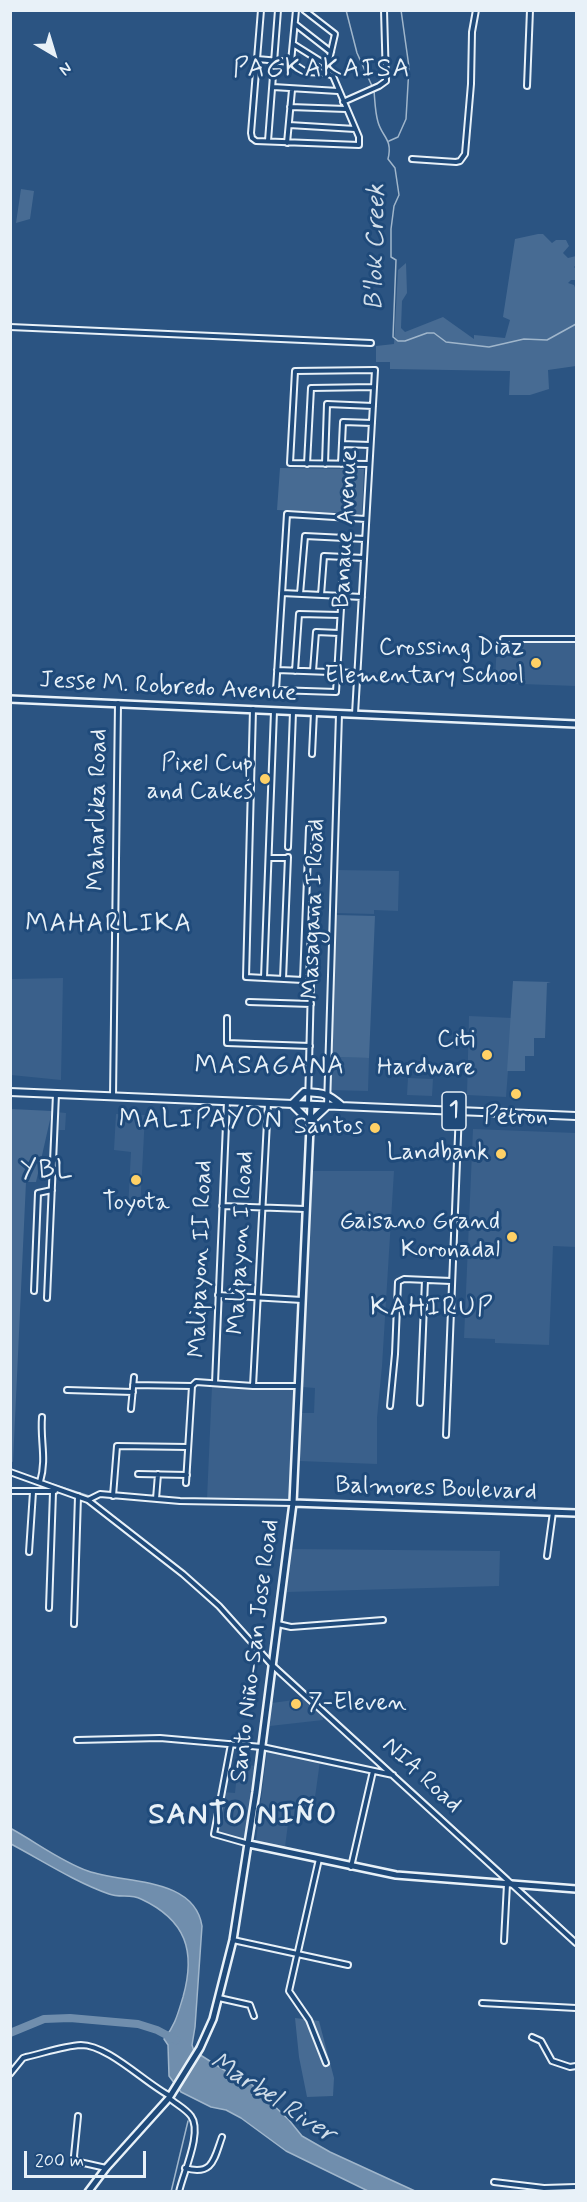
<!DOCTYPE html>
<meta charset="utf-8">
<style>
body{margin:0}
#map{position:relative;width:587px;height:2202px;overflow:hidden;background:#2b5482;font-family:Mynerve,sans-serif}
canvas{display:block}
.frame{position:absolute;inset:0;border:12px solid #e8f1f8;pointer-events:none}
.north{position:absolute;left:24px;top:24px;width:60px;height:60px;-webkit-text-stroke:4px #1f4a7a;paint-order:stroke;rotate:142deg;font-size:16px;font-weight:700;line-height:24px;text-align:center;color:#e8f1f8}
.north::after{content:'';display:block;margin:auto;width:21px;height:27px;background:#e8f1f8;clip-path:polygon(50% 0,100% 100%,50% 72%,0 100%)}
.scale{position:absolute;left:24px;top:2151px;width:122px;height:27px;box-sizing:border-box;border:3px solid #e8f1f8;border-top:0;padding-left:8px;font-size:18px;line-height:21px;white-space:nowrap;color:#e8f1f8;-webkit-text-stroke:4px #1f4a7a;paint-order:stroke}
</style>
<div id="map">
<canvas width="587" height="2202"></canvas>
<div class="frame"></div>
<div class="north">N</div>
<div class="scale">200 m</div>
</div>
<script>
const ctx = document.querySelector('canvas').getContext('2d');
ctx.lineJoin = 'round';
function paint(path, color) { ctx.fillStyle = color; ctx.fill(path, 'evenodd'); }
function trace(path, color, width, dash) { ctx.strokeStyle = color; ctx.lineWidth = width; ctx.lineCap = dash ? 'butt' : 'round'; ctx.setLineDash(dash || []); ctx.stroke(path); }
function drawText(font, color, halo, rows, align = 'center') {
  ctx.font = font + ' Mynerve,sans-serif'; ctx.lineWidth = 6; ctx.setLineDash([]); ctx.textBaseline = 'middle'; ctx.strokeStyle = halo; ctx.fillStyle = color; for (const [text, x, y, turn = 0] of rows) {
    ctx.save(); ctx.translate(x, y); ctx.rotate((+turn || 0) * Math.PI / 180); ctx.textAlign = isNaN(turn) ? turn : align; if (halo) ctx.strokeText(text, 0, 0); ctx.fillText(text, 0, 0); ctx.restore();
  }
}
const built = new Path2D(`
 M497 640 576 643V686L495 683Z
 M336 870 399 871 398 911 374 910V914L335 913Z
 M63 978 61 1080 11 1075V979Z
 M469 1016 512 1018 506 1097 467 1095Z
 M330 1057 369 1058 368 1091 329 1090Z
 M408 1078 433 1079 432 1096 407 1095Z
 M56 1112 66 1113 65 1130H56Z
 M116 1114 145 1115 140 1210 128 1209 131 1152 114 1150Z
 M473 1129 576 1133V1247L553 1246 549 1345 495 1343V1339L464 1338Z
 M312 1171H394L382 1366 377 1418V1464L299 1461 301 1413H314L315 1388 302 1387Z
 M212 1386 294 1389 289 1499H207Z
 M292 1549 500 1551 499 1586 287 1592Z
 M308 1698 322 1711 323 1720 270 1726 272 1703Z
 M267 1752 320 1761 312 1819 289 1816 285 1847 256 1841Z
 M238 1764 256 1766 246 1841 216 1833 223 1792 235 1793Z`);
const green = new Path2D(`
 M21 189 34 191 30 219 16 223Z
 M538 234H543L552 243 556 240H566L569 246 563 253 568 258 576 256V265L574 267 576 269V280H571L568 283 574 285 576 290V366L548 370 549 389 530 395H509L510 371 390 369V362H376V346L394 344 398 270 406 263 407 293 402 301 401 328 405 332 443 317 474 339V335L505 338 510 320 503 317 515 239Z
 M280 468 364 469 362 514 277 510Z
 M336 915 375 916 369 1058 330 1057Z
 M513 981 551 982 547 983 545 1038H534V1056H525V1071H507Z
 M11 1109 52 1111 36 1182H26L13 1462 10 1461Z
 M295 2018 319 2021 334 2078 333 2096 307 2097 299 2057Z`);
const water = new Path2D(`
 M10 1828C36 1842 60 1861 88 1871 123 1884 194 1876 202 1926L195 2027 192 2045 194 2051 232 2075 241 2077 247 2080 289 2120 302 2136 330 2152 415 2191H368L286 2151 241 2118 226 2110 211 2107 181 2092 169 2076 168 2045 164 2039C175 2026 178 2013 183 1997 196 1951 186 1920 141 1899 131 1894 119 1898 109 1894 75 1882 43 1861 11 1844Z`);
const stream = new Path2D(`
 M346 10 357 53 372 86
 M374 91C375 101 375 112 378 122 382 137 393 139 388 159L395 168 399 195 394 206 391 229V257L396 260 393 337 398 341H405L427 333H434L446 342 489 347 524 339 547 340 576 324
 M389 141 398 137 406 119 409 67 401 10
 M17 1473 38 1479
 M43 1481 89 1496
 M93 1500 217 1600 268 1656
 M275 1663 509 1877
 M519 1886 576 1939
 M171 2192 188 2121`);
const river = new Path2D(`
 M10 2033 44 2019 70 2018 138 2024 157 2030 176 2040`);
const street = new Path2D(`
 M304 10 335 34 326 73
 M295 24 331 52
 M293 44 328 66
 M257 59 291 62 306 72 326 73 333 76 359 137V145L256 141 252 138 251 133 261 10
 M291 62 296 10
 M527 86 530 10
 M273 87 338 91
 M343 102 379 86 386 81 384 10
 M290 107 346 109
 M289 125 355 129
 M268 141 278 10
 M287 143 292 90
 M412 159 456 162 460 161 465 154 471 84 472 32 476 10
 M10 327 371 343
 M342 444 370 445
 M307 464 311 388 374 387
 M325 464 327 404 373 406
 M341 464 343 422 372 423
 M344 557 336 692 276 690 287 514 366 519
 M282 593 362 597
 M300 594 305 536 365 539
 M321 595 324 556 364 558
 M503 639H576
 M277 670 357 673
 M295 671 299 614 340 615
 M313 671 316 632 339 633
 M253 709 246 977 303 980 311 984 308 1105
 M355 714C362 600 368 485 375 370L295 371 290 463 369 464
 M312 754 314 712
 M288 847 293 712
 M269 858H288
 M264 978 274 711
 M283 979 288 857
 M303 980 309 828
 M249 1002 311 1004
 M227 1018V1043L310 1046
 M113 1096 118 703
 M327 1106 339 714
 M222 1206 305 1209
 M34 1291 38 1193 52 1190
 M218 1295 302 1300
 M47 1298 56 1094
 M215 1383 227 1101
 M133 1385 192 1386 196 1382 253 1386H298
 M253 1386 268 1103
 M67 1390 133 1392
 M420 1403 425 1280
 M390 1406 395 1354 398 1282 404 1279 451 1281
 M131 1409 134 1377
 M446 1435 459 1111
 M10 1472 88 1500 183 1574 219 1606 272 1665 576 1943
 M138 1474 187 1475
 M40 1482C47 1458 40 1441 42 1417
 M186 1483 192 1386
 M10 1491H55
 M113 1496 117 1446 188 1447
 M156 1499 158 1474
 M88 1500 100 1494 180 1501 293 1503
 M29 1552 33 1492
 M547 1556 553 1512
 M49 1608 53 1492
 M74 1624 78 1496
 M278 1624 291 1627 383 1620
 M77 1740 160 1738 262 1747 393 1775
 M231 1744 214 1834 249 1844
 M319 1859 289 1991 309 2020 326 2063
 M351 1867 373 1771
 M233 1940 348 1965
 M504 1941 507 1884
 M219 1998 250 2005 254 2016
 M482 2003 576 2008
 M532 2037 541 2041 552 2061 570 2067 576 2066
 M10 2074 23 2058 26 2057C44 2053 63 2046 81 2045 108 2045 145 2083 170 2096
 M169 2098C176 2104 186 2109 191 2116 203 2132 183 2173 179 2192
 M78 2116 74 2156 75 2161 106 2168
 M185 2168C213 2176 214 2159 222 2137
 M494 2182 544 2188 576 2187`);
const secondary = new Path2D(`
 M10 699 576 724
 M293 1503 576 1513
 M249 1844 396 1875 576 1889
 M88 2192 106 2168 169 2098 200 2048 213 2019 233 1940 256 1792 293 1503 311 1105`);
const highway = new Path2D(`
 M10 1092 576 1116
 M292 1104 304 1092C324 1093 327 1093 342 1106
 M292 1104 310 1122 327 1106`);
const markers = [
 [536,663,6,"#ffd166"],
 [265,779,6,"#ffd166"],
 [487,1055,6,"#ffd166"],
 [516,1094,6,"#ffd166"],
 [375,1128,6,"#ffd166"],
 [501,1154,6,"#ffd166"],
 [136,1180,6,"#ffd166"],
 [512,1237,6,"#ffd166"],
 [296,1704,6,"#ffd166"]
];
const shields = [
 [454,1111,24]
];
const shieldNames = [
 ["1",454,1111]
];
const streetNames = [
 ["Banaue Avenue",347,529,-87],
 ["Jesse M. Robredo Avenue",168,688,3],
 ["Maharlika Road",99,810,-89],
 ["Masagana I Road",315,909,-88],
 ["Malipayon I Road",242,1243,-87],
 ["Malipayon II Road",202,1259,-88],
 ["Balmores Boulevard",436,1490,2],
 ["Santo Niño-San Jose Road",256,1651,-83],
 ["NIA Road",421,1776,43]
];
const poiNames = [
 ["Crossing Diaz",524,649],
 ["Elementary School",524,677],
 ["Pixel Cup",253,765],
 ["and Cakes",253,793],
 ["Citi",475,1041],
 ["Hardware",475,1069],
 ["Petron",516,1118,"center"],
 ["Santos",363,1128],
 ["Landbank",489,1154],
 ["Toyota",136,1204,"center"],
 ["Gaisano Grand",500,1223],
 ["Koronadal",500,1251],
 ["7-Eleven",308,1704,"left"]
];
const neighbourhoodNames = [
 ["PAGKAKAISA",322,71],
 ["MAHARLIKA",109,926],
 ["MASAGANA",270,1068],
 ["MALIPAYON",201,1122],
 ["YBL",47,1173],
 ["KAHIRUP",432,1310]
];
const waterNames = [
 ["B'lok Creek",377,247,-89],
 ["Marbel River",272,2099,33]
];
const districtNames = [
 ["SANTO NIÑO",243,1817]
];
paint(built, '#3a608b');
paint(green, '#476b93');
paint(water, '#708ead');
trace(water, '#a0b6cb', 1.5);
trace(stream, '#a0b6cb', 1.5);
trace(river, '#708ead', 8);
trace(street, '#e8f1f8', 8);
trace(secondary, '#e8f1f8', 10);
trace(highway, '#e8f1f8', 10);
trace(street, '#1f4a7a', 4);
trace(secondary, '#1f4a7a', 5);
trace(highway, '#1f4a7a', 6);
for (const [x, y, r, color] of markers) { const dot = new Path2D(); dot.arc(x, y, r, 0, 2 * Math.PI); ctx.fillStyle = color; ctx.fill(dot); trace(dot, '#1f4a7a', 2); }
for (const [x, y, w] of shields) { const box = new Path2D(); box.roundRect(x - w / 2, y - 19, w, 38, 4.5); ctx.fillStyle = '#1f4a7a'; ctx.fill(box); trace(box, '#e8f1f8', 1.5); }
drawText('bold 22px', '#e8f1f8', null, shieldNames);
drawText('24px', '#e8f1f8', '#1f4a7a', streetNames);
drawText('24px', '#e8f1f8', '#1f4a7a', poiNames, 'right');
ctx.letterSpacing = '1.5px';
drawText('26px', '#e8f1f8', '#1f4a7a', neighbourhoodNames);
ctx.letterSpacing = '0px';
drawText('italic 26px', '#d0dde9', '#1f4a7a', waterNames);
ctx.letterSpacing = '1.5px';
drawText('bold 30px', '#e8f1f8', '#1f4a7a', districtNames);
ctx.letterSpacing = '0px';
</script>
